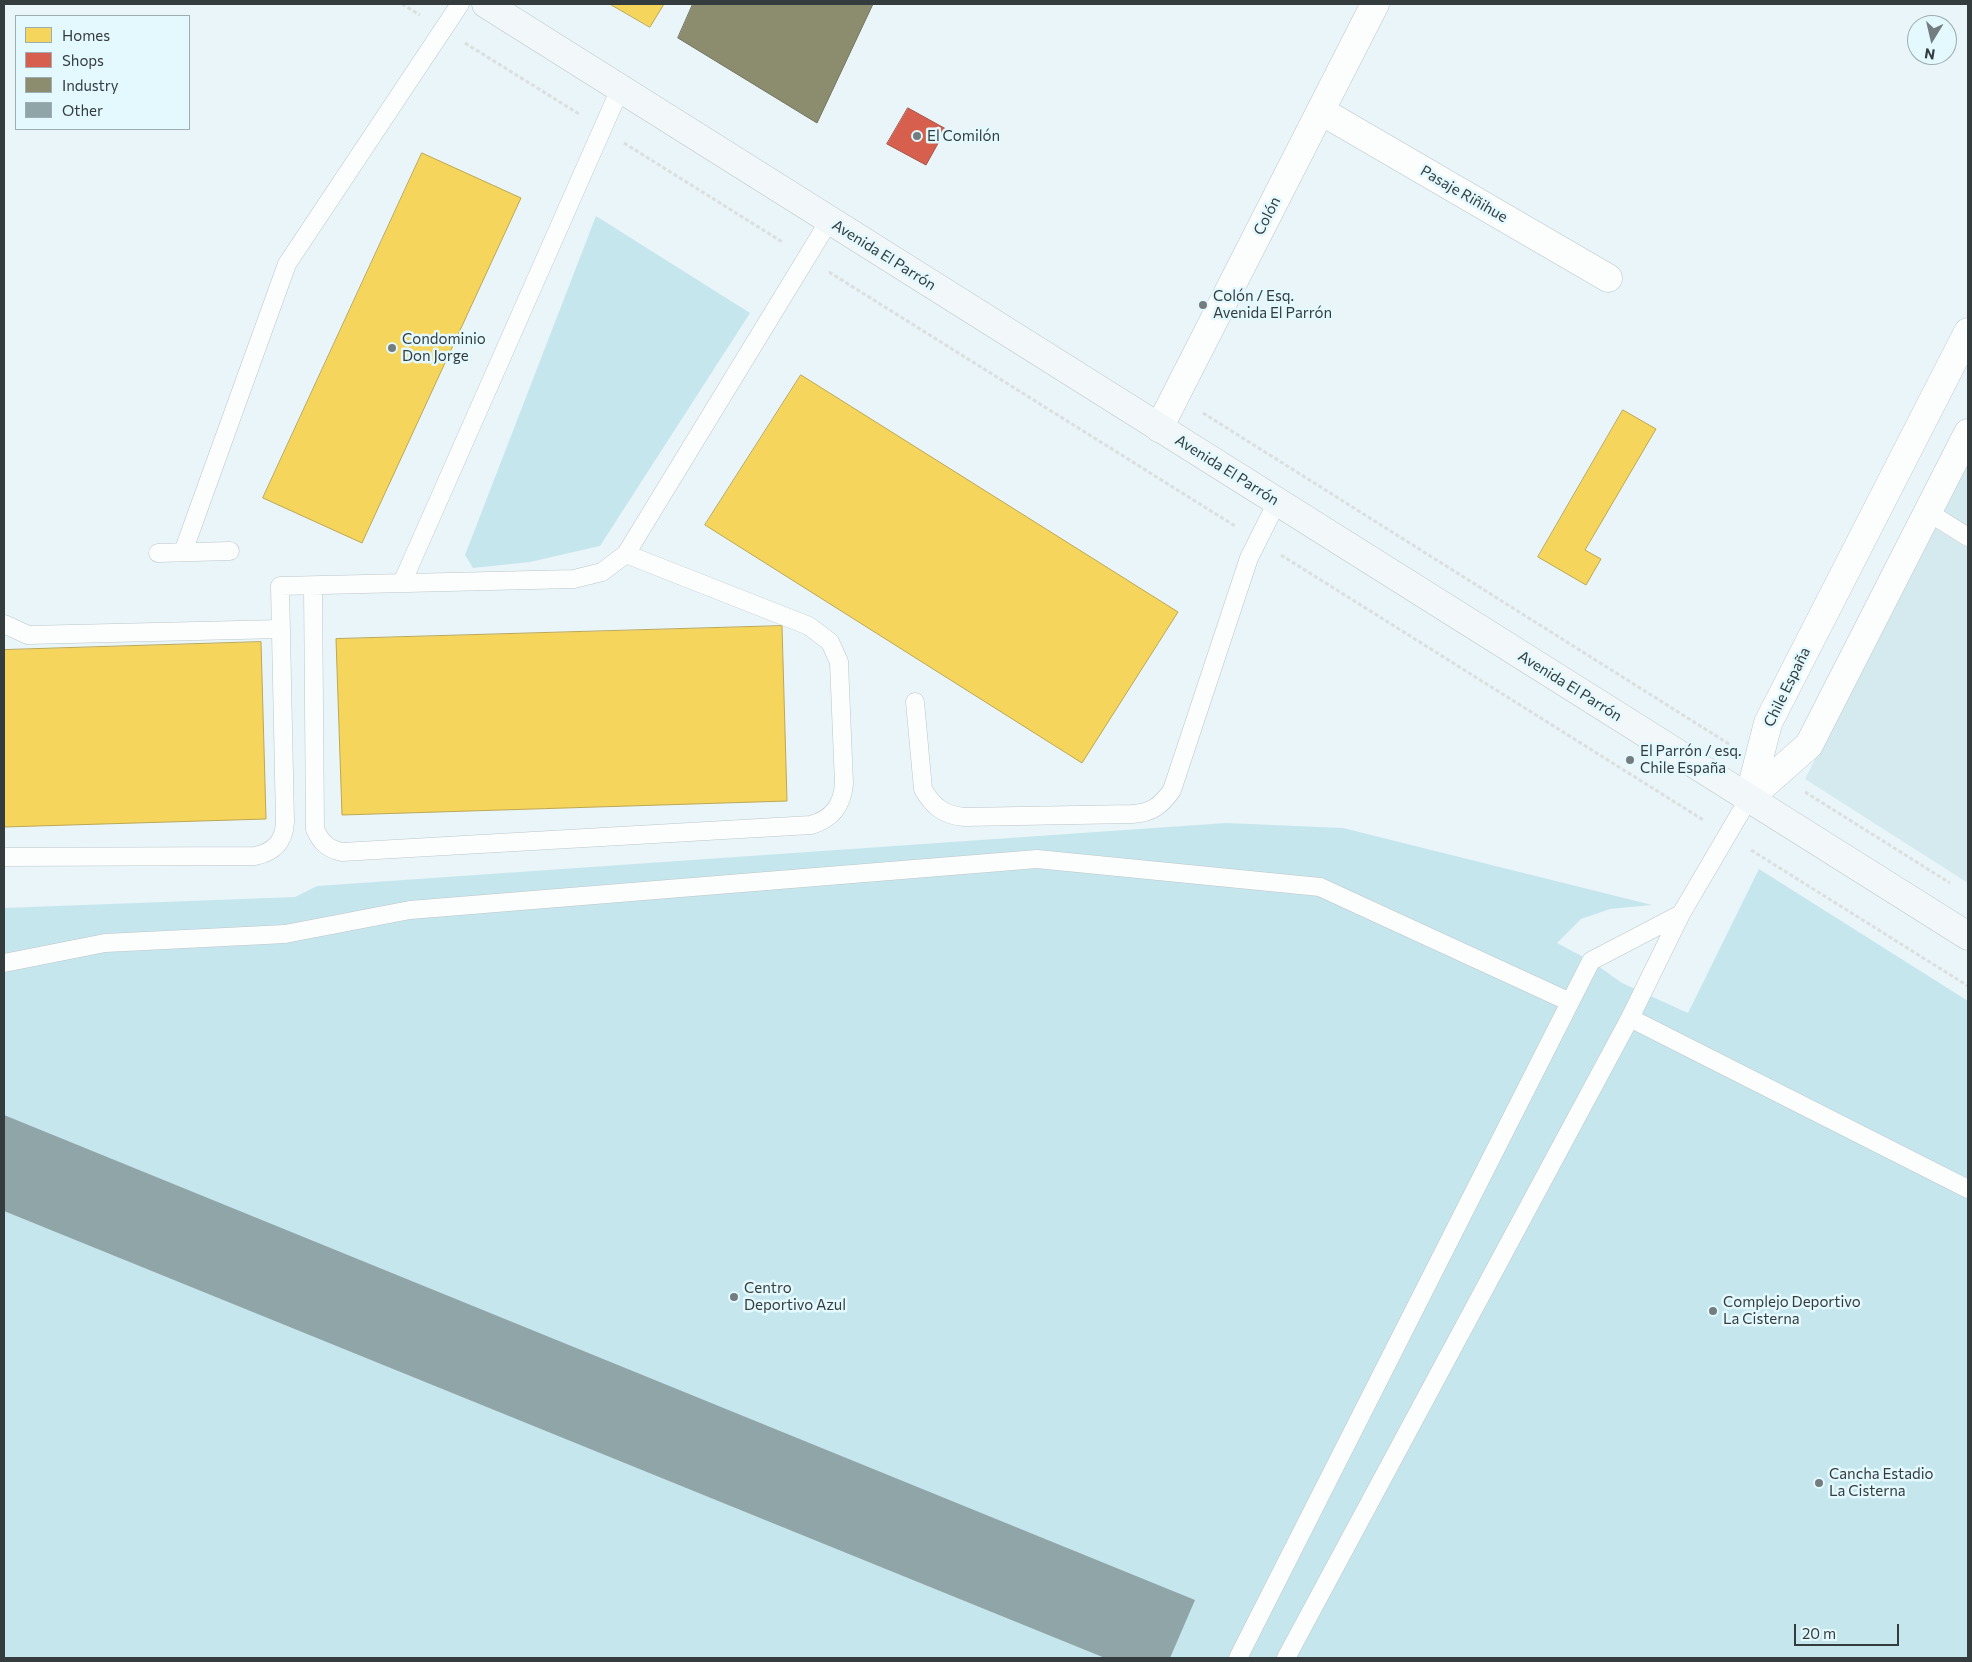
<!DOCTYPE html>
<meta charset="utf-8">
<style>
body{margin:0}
#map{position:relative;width:1972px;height:1662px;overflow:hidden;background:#e9f5f8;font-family:Commissioner,sans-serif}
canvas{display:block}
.frame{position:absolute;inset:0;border:5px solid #343c3e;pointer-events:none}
.legend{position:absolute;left:15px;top:15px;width:175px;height:115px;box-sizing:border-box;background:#e3f9fe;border:1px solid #9dadb1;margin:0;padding:6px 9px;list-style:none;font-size:15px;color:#343c3e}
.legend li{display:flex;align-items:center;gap:10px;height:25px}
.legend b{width:25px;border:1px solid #9dadb1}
.north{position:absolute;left:1907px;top:15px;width:50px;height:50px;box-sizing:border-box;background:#e3f9fe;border:1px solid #9dadb1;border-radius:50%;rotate:189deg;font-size:14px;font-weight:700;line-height:20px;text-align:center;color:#343c3e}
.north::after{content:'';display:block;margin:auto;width:18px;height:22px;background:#737d7f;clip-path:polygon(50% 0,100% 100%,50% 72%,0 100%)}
.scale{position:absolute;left:1794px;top:1624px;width:105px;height:22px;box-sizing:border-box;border:2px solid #343c3e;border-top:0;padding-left:6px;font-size:15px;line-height:18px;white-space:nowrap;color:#343c3e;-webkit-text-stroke:4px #e3f9fe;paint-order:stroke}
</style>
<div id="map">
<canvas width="1972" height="1662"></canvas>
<div class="frame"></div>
<ul class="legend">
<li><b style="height:14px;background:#f6d55c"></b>Homes</li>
<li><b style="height:14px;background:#d6604d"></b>Shops</li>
<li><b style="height:14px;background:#8c8c6e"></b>Industry</li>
<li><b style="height:14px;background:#90a5a7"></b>Other</li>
</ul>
<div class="north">N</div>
<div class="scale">20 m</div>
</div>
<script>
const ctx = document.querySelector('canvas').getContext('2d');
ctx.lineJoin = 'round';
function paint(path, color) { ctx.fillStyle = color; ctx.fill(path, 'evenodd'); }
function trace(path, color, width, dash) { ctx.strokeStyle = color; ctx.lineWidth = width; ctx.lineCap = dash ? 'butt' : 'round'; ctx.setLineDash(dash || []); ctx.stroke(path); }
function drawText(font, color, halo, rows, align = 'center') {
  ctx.font = font + ' Commissioner,sans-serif'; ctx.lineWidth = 5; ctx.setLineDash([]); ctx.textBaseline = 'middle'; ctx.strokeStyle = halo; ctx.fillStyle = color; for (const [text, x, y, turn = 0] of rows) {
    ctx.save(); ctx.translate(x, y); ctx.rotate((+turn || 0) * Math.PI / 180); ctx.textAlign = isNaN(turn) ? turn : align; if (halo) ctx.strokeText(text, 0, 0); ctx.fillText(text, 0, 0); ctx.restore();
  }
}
const built = new Path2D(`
 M1968 462V883L1805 779Z`);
const green = new Path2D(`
 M596 216 750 313 600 546 530 562 473 568 465 555Z
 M1226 823 1343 828 1652 905 1610 909 1581 919 1557 943 1591 961 1622 983 1688 1013 1759 869 1968 1001V1658H4V908L295 897 317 886Z`);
const homes = new Path2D(`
 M610 4H664L650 27Z
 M422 153 521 198 362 543 263 498Z
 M801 375 1178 612 1082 763 705 525Z
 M1623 410 1656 429 1585 550 1601 559 1586 585 1538 557Z
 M782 626 787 801 342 815 336 639Z
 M261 642 266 819 4 827V650Z`);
const shops = new Path2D(`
 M908 108 946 129 926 165 887 144Z`);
const industry = new Path2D(`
 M693 4H873L817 123 678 38Z`);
const building = new Path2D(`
 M4 1115 1195 1600 1170 1658H1105L4 1211Z`);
const path = new Path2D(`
 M402 4 420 15
 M465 43 579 114
 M624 143 784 243
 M829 272 1235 526
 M1203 413 1729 744
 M1281 555 1705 821
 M1805 792 1950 883
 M1751 850 1968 986`);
const service = new Path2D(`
 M1928 512 1968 537
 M183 552 287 264 460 4
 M158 553 230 551
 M402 583 620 89
 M313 586 315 829C321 843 328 849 342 852L811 825C832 819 842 806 844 784L839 662 830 642 809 626 626 554
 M4 624 28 635 281 629
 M915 702 923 789C933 807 944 815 964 817L1132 814C1151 813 1161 806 1172 790L1249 558 1277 502
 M4 857 255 856C274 852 284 842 285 822L280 586 574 579 602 572 626 554 829 221
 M4 963 105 943 285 934 410 910 1037 859 1320 887 1570 1002
 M1630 1018 1968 1189
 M1238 1658 1591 961 1681 914
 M1286 1658 1630 1018 1681 914 1749 798`);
const minor = new Path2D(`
 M1321 111 1608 278`);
const tertiary = new Path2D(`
 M1159 428 1375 4
 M1749 798 1768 723 1968 332
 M1749 798 1809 745 1968 433`);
const secondary = new Path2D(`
 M486 4 1968 936`);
const markers = [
 [917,136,5,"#737d7f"],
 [1203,305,5,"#737d7f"],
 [392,348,5,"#737d7f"],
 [1630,760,5,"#737d7f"],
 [734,1297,5,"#737d7f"],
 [1713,1311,5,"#737d7f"],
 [1819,1483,5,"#737d7f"]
];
const poiNames = [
 ["El Comilón",927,136],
 ["Colón / Esq.",1213,296],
 ["Avenida El Parrón",1213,313],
 ["Condominio",402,339],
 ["Don Jorge",402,356],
 ["El Parrón / esq.",1640,751],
 ["Chile España",1640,768],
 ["Centro",744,1288],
 ["Deportivo Azul",744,1305],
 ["Complejo Deportivo",1723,1302],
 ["La Cisterna",1723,1319],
 ["Cancha Estadio",1829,1474],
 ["La Cisterna",1829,1491]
];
const streetNames = [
 ["Pasaje Riñihue",1464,194,30],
 ["Colón",1267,216,-63],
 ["Avenida El Parrón",884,255,32],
 ["Avenida El Parrón",1227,470,32],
 ["Avenida El Parrón",1570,686,32],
 ["Chile España",1787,687,-64]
];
paint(built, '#d4eaef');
paint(green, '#c6e6ee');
paint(homes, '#f6d55c');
trace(homes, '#bca753', 1);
paint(shops, '#d6604d');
trace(shops, '#a55548', 1);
paint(industry, '#8c8c6e');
trace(industry, '#727460', 1);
paint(building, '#90a5a7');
trace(service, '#bcc6c8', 19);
trace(minor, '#bcc6c8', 29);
trace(tertiary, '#bcc6c8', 29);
trace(secondary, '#bcc6c8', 29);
trace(path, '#dbdfdf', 3, [4, 2.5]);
trace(service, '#fcfefe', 18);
trace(minor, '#fcfefe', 28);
trace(tertiary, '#fcfefe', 28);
trace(secondary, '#f2f7f9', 28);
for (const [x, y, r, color] of markers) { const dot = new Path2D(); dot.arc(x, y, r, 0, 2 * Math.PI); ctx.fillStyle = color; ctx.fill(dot); trace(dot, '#e3f9fe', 2); }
drawText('15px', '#343c3e', '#e3f9fe', poiNames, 'left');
drawText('15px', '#343c3e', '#e3f9fe', streetNames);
</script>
